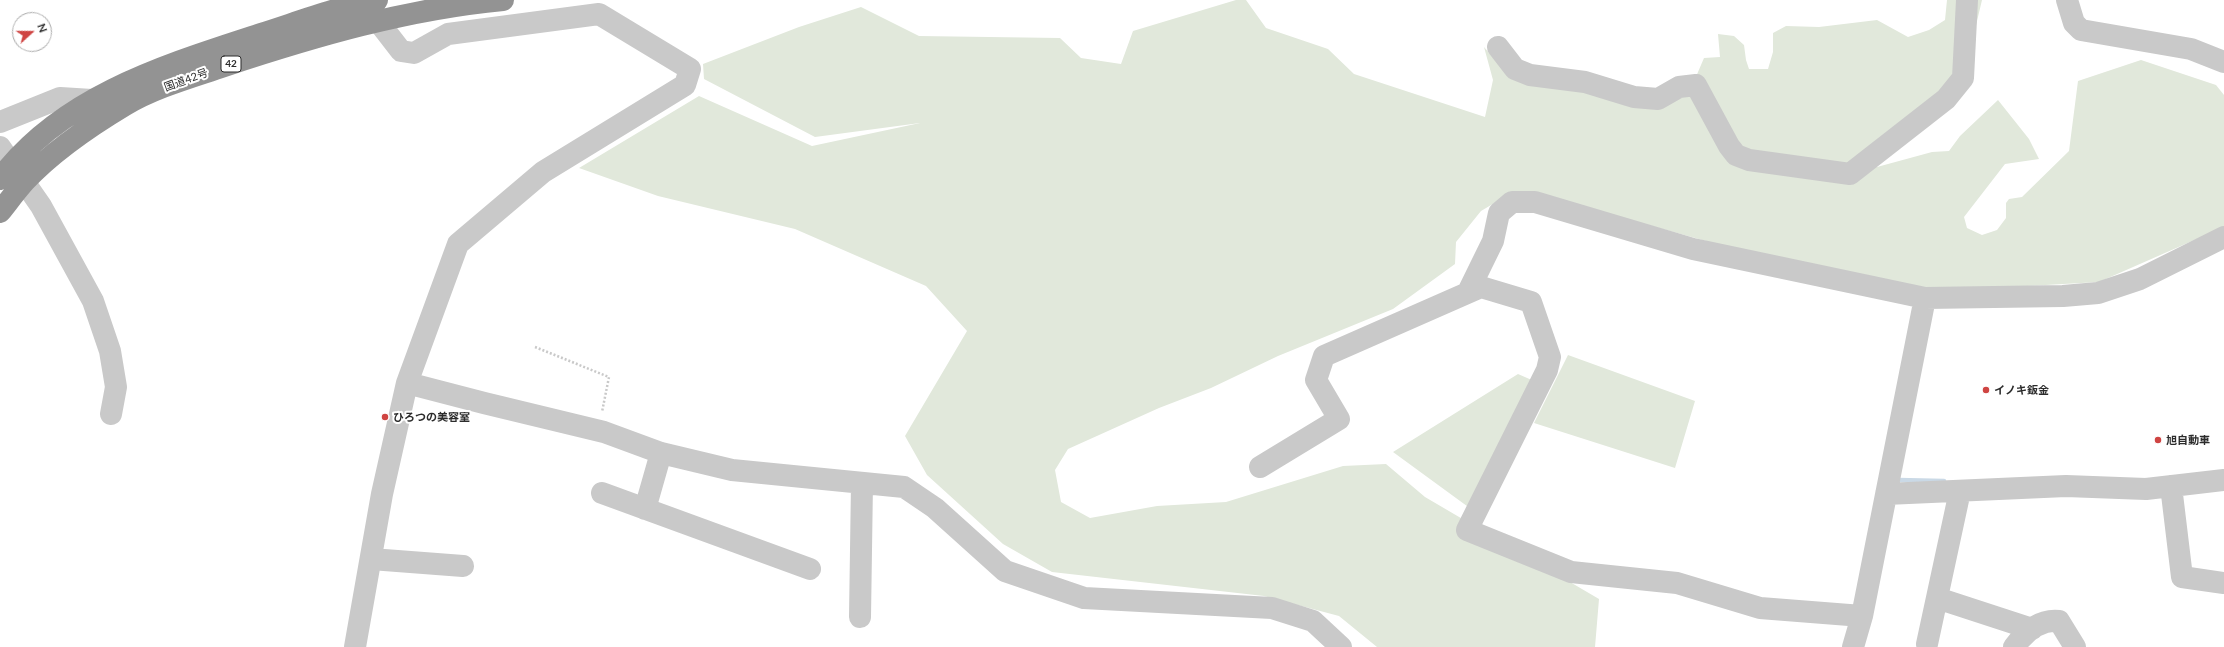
<!DOCTYPE html>
<meta charset="utf-8">
<style>
body{margin:0}
#map{position:relative;width:2224px;height:647px;overflow:hidden;background:#fff;font-family:Lato,sans-serif}
canvas{display:block}
.north{position:absolute;left:12px;top:12px;width:40px;height:40px;box-sizing:border-box;background:#fff;border:1px solid #ababab;border-radius:50%;rotate:69deg;font-size:11px;font-weight:700;line-height:16px;text-align:center;color:#2c2c2c}
.north::after{content:'';display:block;margin:auto;width:14px;height:18px;background:#cf4442;clip-path:polygon(50% 0,100% 100%,50% 72%,0 100%)}
</style>
<div id="map">
<canvas width="2224" height="647"></canvas>
<div class="north">N</div>
</div>
<script>
const ctx = document.querySelector('canvas').getContext('2d');
ctx.lineJoin = 'round';
function paint(path, color) { ctx.fillStyle = color; ctx.fill(path, 'evenodd'); }
function trace(path, color, width, dash) { ctx.strokeStyle = color; ctx.lineWidth = width; ctx.lineCap = dash ? 'butt' : 'round'; ctx.setLineDash(dash || []); ctx.stroke(path); }
function drawText(font, color, halo, rows, align = 'center') {
  ctx.font = font + ' Lato,"Noto Sans JP",sans-serif'; ctx.lineWidth = 4; ctx.setLineDash([]); ctx.textBaseline = 'middle'; ctx.strokeStyle = halo; ctx.fillStyle = color; for (const [text, x, y, turn = 0] of rows) {
    ctx.save(); ctx.translate(x, y); ctx.rotate((+turn || 0) * Math.PI / 180); ctx.textAlign = isNaN(turn) ? turn : align; if (halo) ctx.strokeText(text, 0, 0); ctx.fillText(text, 0, 0); ctx.restore();
  }
}
const green = new Path2D(`
 M1236 0H1246L1266 28 1328 49 1354 74 1485 117 1493 80 1484 47 1502 68 1644 99 1695 79 1704 58 1720 57 1718 34 1734 36 1744 45 1746 60 1749 69H1768L1773 52V33L1786 26 1819 27 1877 20 1908 37 1929 30 1945 20 1947 0H1982L1965 72 1869 164 1877 167 1932 152 1949 151 1960 136 1998 100 2029 139 2039 159 2005 164 1964 217 1967 228 1982 235 1997 230 2006 218V203L2009 199 2022 197 2069 151 2078 81 2141 60 2216 85 2224 95V227L2099 282 1939 291 1767 258 1573 204 1508 195 1481 211 1456 242 1455 264 1393 309 1278 356 1211 388 1159 408 1068 449 1055 470 1061 502 1090 518 1157 506 1226 502 1343 466 1386 464 1425 497 1599 599 1595 647H1377L1339 616 1264 596 1052 572 1003 544 927 475 905 436 967 331 926 286 795 229 658 196 579 168 699 96 812 146 920 123 815 137 704 79 703 64 799 27 861 7 919 36 1060 38 1081 58 1121 64 1133 31Z
 M1568 355 1695 401 1675 468 1534 423Z
 M1518 374 1534 381 1471 509 1393 452Z`);
const stream = new Path2D(`
 M1898 480 1944 481`);
const path = new Path2D(`
 M535 347 609 377 602 412`);
const minor = new Path2D(`
 M2067 0 2074 23 2081 30 2191 49 2224 62
 M1498 47 1515 69 1530 75 1585 82 1634 97 1658 99 1679 87 1696 85 1729 146 1736 155 1749 160 1850 174 1946 99 1963 78 1967 0
 M0 122 60 98 92 100
 M0 147 41 206 93 301 110 351 116 387 111 414
 M1468 292 1493 241 1499 213 1512 202H1535L1693 249 1925 298 2063 296 2098 293 2140 279 2224 237
 M407 383 484 403 604 432 661 453 732 470 904 487 935 508 1005 571 1084 598 1272 608 1313 621 1341 647
 M1260 467 1339 419 1316 380 1324 356 1481 287 1531 302 1550 357 1547 370 1467 530 1571 572 1677 583 1760 608 1862 616
 M2171 486 2182 577 2224 583
 M602 493 810 569
 M1886 494 2066 486 2146 489 2224 480
 M645 509 661 453
 M371 559 463 566
 M1937 598 2032 629
 M860 617 862 483
 M1927 644 1960 491
 M355 647 382 494 407 383 458 244 543 172 685 85 690 69 599 14 448 34 414 53 401 51 377 20 373 5
 M1853 647 1862 616 1925 298
 M2014 647C2025 632 2040 619 2059 621L2075 647`);
const highway = new Path2D(`
 M0 179C62 96 166 65 261 34 299 22 338 7 377 0
 M0 212C8 202 16 191 25 181 53 151 90 126 125 105 155 87 192 77 224 66 315 36 407 9 503 0`);
const markers = [
 [1986,390,4,"#cf4442"],
 [385,417,4,"#cf4442"],
 [2158,440,4,"#cf4442"]
];
const shields = [
 [231,64,20]
];
const shieldNames = [
 ["42",231,64]
];
const streetNames = [
 ["国道42号",186,80,-20]
];
const poiNames = [
 ["イノキ鈑金",1994,390],
 ["ひろつの美容室",393,417],
 ["旭自動車",2166,440]
];
paint(green, '#e1e8db');
trace(stream, '#cad9e6', 4.5);
trace(path, '#c9c9c9', 2.5, [2, 2]);
trace(minor, '#c9c9c9', 22);
trace(highway, '#939393', 22);
for (const [x, y, r, color] of markers) { const dot = new Path2D(); dot.arc(x, y, r, 0, 2 * Math.PI); ctx.fillStyle = color; ctx.fill(dot); trace(dot, '#fff', 1.5); }
for (const [x, y, w] of shields) { const box = new Path2D(); box.roundRect(x - w / 2, y - 8, w, 16, 3); ctx.fillStyle = '#fff'; ctx.fill(box); trace(box, '#2c2c2c', 1); }
drawText('bold 10px', '#2c2c2c', null, shieldNames);
drawText('11px', '#2c2c2c', '#fff', streetNames);
drawText('bold 11px', '#2c2c2c', '#fff', poiNames, 'left');
</script>
